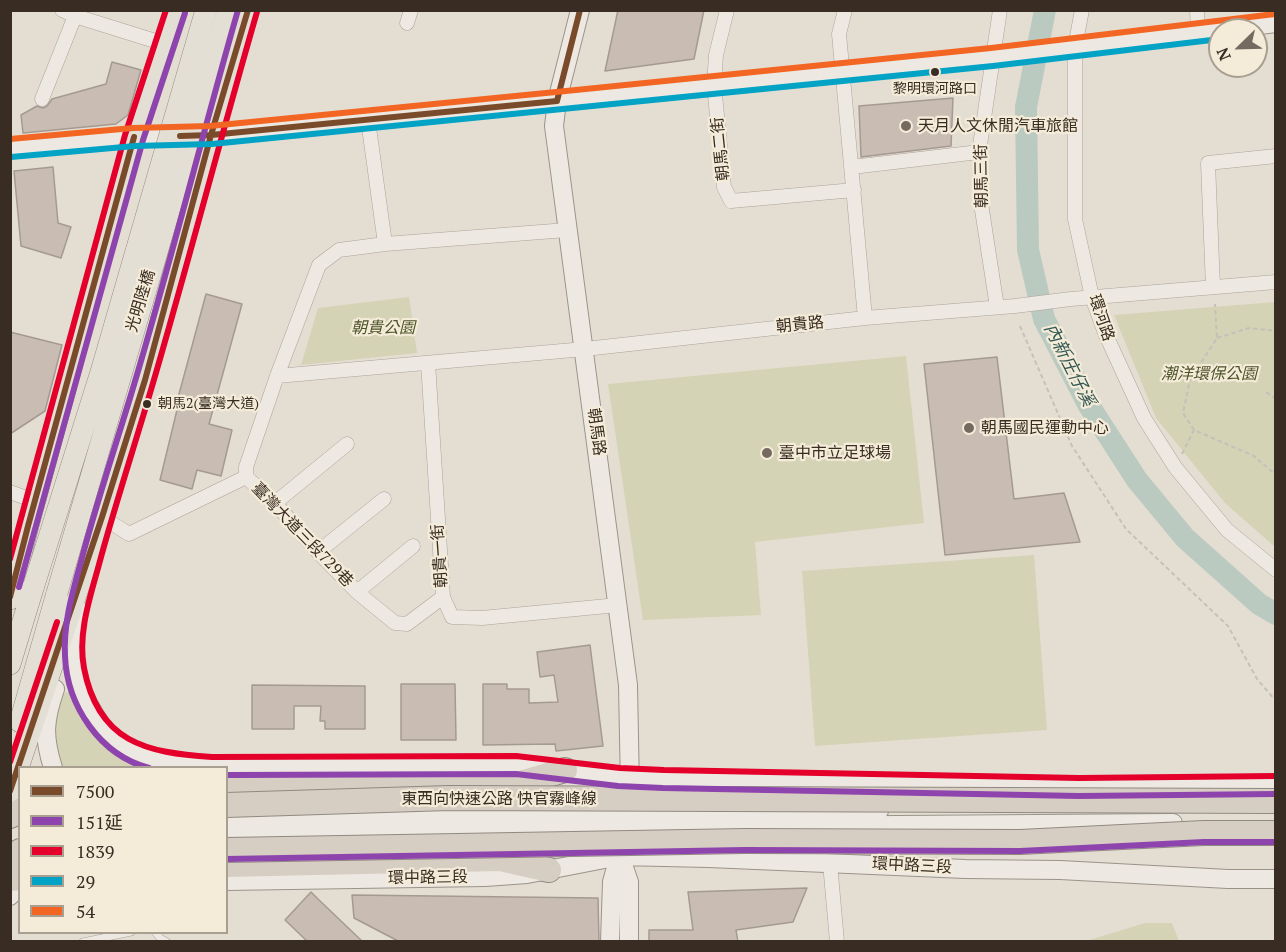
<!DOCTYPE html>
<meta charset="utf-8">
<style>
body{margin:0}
#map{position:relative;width:1286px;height:952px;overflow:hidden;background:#e4ded2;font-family:"PT Serif","Noto Sans TC",serif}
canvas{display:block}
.frame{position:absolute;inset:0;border:12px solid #392c22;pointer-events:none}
.legend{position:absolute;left:18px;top:766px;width:210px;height:168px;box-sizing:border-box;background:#f4ebd9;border:2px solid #a99f90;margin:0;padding:8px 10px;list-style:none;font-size:18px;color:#392c22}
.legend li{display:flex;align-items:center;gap:12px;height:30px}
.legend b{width:30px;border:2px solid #a99f90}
.north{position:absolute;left:1208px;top:18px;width:60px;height:60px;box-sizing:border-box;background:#f4ebd9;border:2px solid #a99f90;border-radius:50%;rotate:247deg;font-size:16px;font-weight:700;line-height:24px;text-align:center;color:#392c22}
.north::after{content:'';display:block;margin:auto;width:21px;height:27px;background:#756a60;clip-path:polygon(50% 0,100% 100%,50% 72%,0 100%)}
</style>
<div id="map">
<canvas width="1286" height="952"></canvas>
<div class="frame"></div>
<ul class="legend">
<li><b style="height:8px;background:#7a4b2a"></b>7500</li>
<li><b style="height:8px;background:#8e44ad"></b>151延</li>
<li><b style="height:8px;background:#e4002b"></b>1839</li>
<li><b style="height:8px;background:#03a3c5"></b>29</li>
<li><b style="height:8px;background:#f26522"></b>54</li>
</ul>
<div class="north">N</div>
</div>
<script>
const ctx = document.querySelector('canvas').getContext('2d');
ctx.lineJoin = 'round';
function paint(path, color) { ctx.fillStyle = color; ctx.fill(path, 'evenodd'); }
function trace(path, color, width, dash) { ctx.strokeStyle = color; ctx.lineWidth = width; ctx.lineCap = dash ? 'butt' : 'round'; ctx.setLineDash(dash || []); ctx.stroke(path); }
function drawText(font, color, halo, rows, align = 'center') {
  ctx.font = font + ' "PT Serif","Noto Sans TC",serif'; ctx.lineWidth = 4.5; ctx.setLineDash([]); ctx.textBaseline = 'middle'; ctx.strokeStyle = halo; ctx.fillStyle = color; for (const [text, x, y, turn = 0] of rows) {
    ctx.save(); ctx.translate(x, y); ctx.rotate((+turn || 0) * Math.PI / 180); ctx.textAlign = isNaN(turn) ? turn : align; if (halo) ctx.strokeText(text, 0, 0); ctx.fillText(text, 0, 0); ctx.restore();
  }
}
const green = new Path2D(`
 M409 297 417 353 301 365 318 308Z
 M1275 302H1276L1275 547 1225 503 1156 418 1114 315Z
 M906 356 924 523 755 542 761 615 643 620 608 384Z
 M1034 555 1047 730 815 746 802 571Z
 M73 689 98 732 172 768 58 767 49 738 61 695Z
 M1145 923H1172L1179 941H1086Z`);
const river = new Path2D(`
 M1045 10 1026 107 1028 250 1044 319 1088 404 1137 480 1185 538 1259 604 1276 614`);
const building = new Path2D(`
 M618 10H704L694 59 605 71Z
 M112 62 141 70 128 115 116 124 23 133 21 115 37 106 43 108 47 106 52 99 106 84Z
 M953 98 951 146 861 157 859 106Z
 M53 167 58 223 71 227 61 258 21 246 14 171Z
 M206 294 242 304 209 424 232 430 221 476 197 470 192 489 160 480 177 410 175 409Z
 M10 332 62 345 45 411 10 434Z
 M997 357 1014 499 1064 493 1080 542 945 555 924 364Z
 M590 645 603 746 556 751 555 744 483 745V684H507V689H529V703L558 702 554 675 540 677 537 652Z
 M401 684H455L456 740H401Z
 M252 685 365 686V729H325V721H320L321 706H294V729H252Z
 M807 888 793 922 736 930 738 942H649V930H693L688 892Z
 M311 892 319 900 363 942H308L285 920Z
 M352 895 598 898 599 942H400L354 918Z`);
const path = new Path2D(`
 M1020 326 1072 446 1126 529 1228 626 1257 679 1276 701
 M1217 338 1249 328 1276 331
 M1266 392 1276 399
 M1194 430 1183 413 1190 380 1217 338 1215 304
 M1182 454 1194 430 1254 456 1276 475`);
const lane = new Path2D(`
 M155 932 160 938 167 942
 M83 942 131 932`);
const street = new Path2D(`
 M62 10 75 16 165 44
 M727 10 716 55 714 85 724 187 731 201 854 190
 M845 10 839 34 865 318
 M1082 10 1075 47V219L1092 297 1105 333 1144 418 1175 467 1227 530 1276 570
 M1197 10 1198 32
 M407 23 411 10
 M42 99 75 16
 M368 120 385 244
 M852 167 979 152
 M1213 287 1208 163 1276 156
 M997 307 982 210 979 152 1000 10
 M428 363 443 597 452 617 482 618 618 605
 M277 376 585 349 865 318 1015 306 1071 299 1276 282
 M246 477V467L277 376 319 265 339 250 385 244 567 230
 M246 477 275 503 318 552 357 592 395 623 407 624 443 597
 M10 492 35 501
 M275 503 347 444
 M102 517 129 534 246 477
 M318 552 384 499
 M357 592 413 546
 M830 863 837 942`);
const secondary = new Path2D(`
 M580 10 557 101 554 126 628 685 630 789
 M10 148 134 137 211 135 557 101 992 57 1276 23
 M78 609C69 649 74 683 96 717 104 729 111 740 123 748 164 774 262 765 311 765 380 765 448 765 516 765 556 767 594 777 634 778 673 780 713 779 752 780 926 785 1101 790 1276 785
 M53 768C43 736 44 721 55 689
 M226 820 629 811H879
 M226 835 625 827 1173 823
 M620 856 629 882V942
 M226 881 485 877 527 874 620 856 709 858 965 869 1060 870 1228 879H1276
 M10 896 14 891 20 890
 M610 942 612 882 622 846`);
const primary = new Path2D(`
 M10 599 28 526 134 137 176 10
 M10 664 34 585
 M20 722 57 593
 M10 792 102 517 145 380 211 135 248 10`);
const highway = new Path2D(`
 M226 790 517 784 565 770
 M10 816 20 811
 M10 858 20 851
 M226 865 500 859 549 870
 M10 879 20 878`);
const primaryBridge = new Path2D(`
 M34 585 101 372 206 10
 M57 593 228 10`);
const highwayBridge = new Path2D(`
 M226 805 449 798 1276 801
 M226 850 745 841 1020 842 1204 833H1276`);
const bus1 = new Path2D(`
 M557 101 580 10
 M180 136 211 135 557 101
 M10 597 28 526 134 137
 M10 791 102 517 145 380 211 135 248 10`);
const bus2 = new Path2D(`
 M19 587 143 140 185 13
 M149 768C100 755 67 706 65 656 63 621 74 588 83 554 97 502 114 450 130 398 169 270 201 139 238 10
 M226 775 516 774 618 786 663 788 1079 796 1276 794
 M226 859 745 850 1020 851 1204 842H1276`);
const bus3 = new Path2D(`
 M257 12C221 136 189 260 153 383 136 441 117 499 101 557 92 592 77 631 84 668 98 742 146 753 212 757L516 756 620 768 664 770 1079 778 1276 776
 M10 559 125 135 166 10
 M10 762 57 622`);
const bus4 = new Path2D(`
 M11 157 135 146 212 144 993 66 1220 39`);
const bus5 = new Path2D(`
 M10 139 133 128 210 126 556 92 991 48 1275 14`);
const markers = [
 [935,72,5,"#392c22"],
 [906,126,6,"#756a60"],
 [147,404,5,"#392c22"],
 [969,428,6,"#756a60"],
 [767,453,6,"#756a60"]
];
const busNames = [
 ["黎明環河路口",935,89],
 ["朝馬2(臺灣大道)",158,404,"left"]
];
const poiNames = [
 ["天月人文休閒汽車旅館",918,126],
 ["朝馬國民運動中心",981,428],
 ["臺中市立足球場",779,453]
];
const streetNames = [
 ["朝馬二街",721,149,-96],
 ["朝馬三街",982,176,-91],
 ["光明陸橋",141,301,-73],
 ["環河路",1101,318,71],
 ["朝貴路",800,325,-6],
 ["朝馬路",596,432,82],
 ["臺灣大道三段729巷",302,535,46],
 ["朝貴一街",440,556,-94],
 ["東西向快速公路 快官霧峰線",499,799],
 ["環中路三段",912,866,3],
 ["環中路三段",428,878,-1]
];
const parkNames = [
 ["朝貴公園",383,328],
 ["潮洋環保公園",1209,374]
];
const waterNames = [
 ["內新庄仔溪",1069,365,63]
];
paint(green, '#d4d3b5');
trace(river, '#bbcac0', 22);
paint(building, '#c8bcb3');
trace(building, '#a59a91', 1.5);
trace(lane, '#aaa39a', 8);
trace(street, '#aaa39a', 15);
trace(secondary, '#9a938a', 20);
trace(primary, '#908981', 22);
trace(highway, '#908981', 26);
trace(path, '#c5c0b9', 2, [4.5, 3]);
trace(lane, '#ede9e2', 7);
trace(street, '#ede9e2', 14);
trace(secondary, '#ede9e2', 18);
trace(primary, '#e4dfd5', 21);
trace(highway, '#d7cec3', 24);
trace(primaryBridge, '#908981', 22, []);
trace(highwayBridge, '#908981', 26, []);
trace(primaryBridge, '#e4dfd5', 21);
trace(highwayBridge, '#d7cec3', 24);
trace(bus1, '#7a4b2a', 6);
trace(bus2, '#8e44ad', 6);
trace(bus3, '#e4002b', 6);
trace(bus4, '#03a3c5', 6);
trace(bus5, '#f26522', 6);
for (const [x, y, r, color] of markers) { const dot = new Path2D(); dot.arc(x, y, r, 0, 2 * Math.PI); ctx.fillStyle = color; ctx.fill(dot); trace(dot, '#f4ebd9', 2); }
drawText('14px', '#392c22', '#f4ebd9', busNames);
drawText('16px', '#392c22', '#f4ebd9', poiNames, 'left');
drawText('16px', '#392c22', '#f4ebd9', streetNames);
drawText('italic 16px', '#4c542a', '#f4ebd9', parkNames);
drawText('italic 18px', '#325853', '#f4ebd9', waterNames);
</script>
